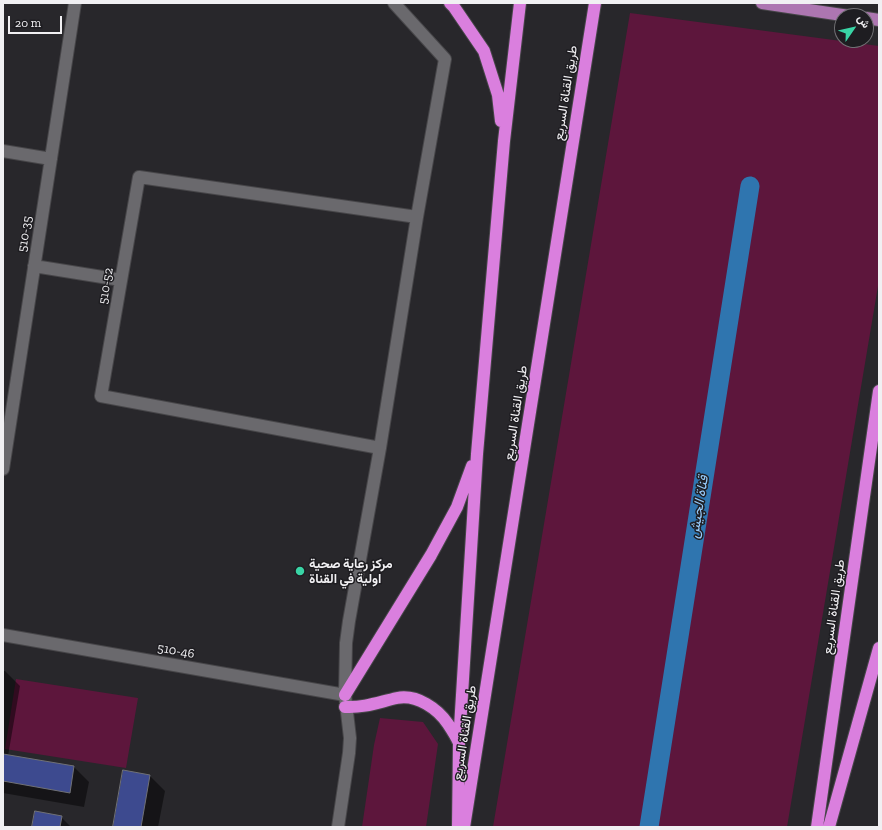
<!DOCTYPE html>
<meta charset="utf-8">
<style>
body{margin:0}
#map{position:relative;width:882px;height:830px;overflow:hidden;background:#28272b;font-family:"Zilla Slab",Vazirmatn,serif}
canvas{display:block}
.frame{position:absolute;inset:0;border:4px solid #f1f0f3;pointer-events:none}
.north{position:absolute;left:834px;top:8px;width:40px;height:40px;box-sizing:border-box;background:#1e1d21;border:1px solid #727175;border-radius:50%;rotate:56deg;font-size:11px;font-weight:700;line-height:16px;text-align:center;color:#f1f0f3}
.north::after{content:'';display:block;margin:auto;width:14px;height:18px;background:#39d4a5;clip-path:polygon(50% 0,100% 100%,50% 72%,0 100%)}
.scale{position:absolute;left:8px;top:16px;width:54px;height:18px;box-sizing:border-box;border:2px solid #f1f0f3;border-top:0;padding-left:5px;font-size:12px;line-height:14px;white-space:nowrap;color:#f1f0f3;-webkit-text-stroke:3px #1e1d21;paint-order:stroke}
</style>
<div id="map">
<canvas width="882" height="830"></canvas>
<div class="frame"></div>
<div class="north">ش</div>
<div class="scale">20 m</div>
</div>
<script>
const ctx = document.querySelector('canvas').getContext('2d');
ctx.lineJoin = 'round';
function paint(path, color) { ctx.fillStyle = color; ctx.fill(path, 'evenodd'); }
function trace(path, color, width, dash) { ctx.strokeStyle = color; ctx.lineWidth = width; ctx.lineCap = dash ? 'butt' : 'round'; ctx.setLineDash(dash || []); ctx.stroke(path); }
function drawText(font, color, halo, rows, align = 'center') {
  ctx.font = font + ' "Zilla Slab",Vazirmatn,serif'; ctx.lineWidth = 3; ctx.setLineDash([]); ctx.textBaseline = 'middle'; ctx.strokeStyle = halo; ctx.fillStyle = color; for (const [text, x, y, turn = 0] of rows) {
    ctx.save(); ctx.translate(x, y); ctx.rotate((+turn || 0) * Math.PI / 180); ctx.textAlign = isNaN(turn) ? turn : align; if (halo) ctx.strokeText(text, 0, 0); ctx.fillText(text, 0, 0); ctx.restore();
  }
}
const green = new Path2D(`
 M630 13 879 46V280L787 827H493Z
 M16 679 138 698 126 768 5 749Z
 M380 718 423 722 438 744 426 827H362L374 745Z`);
const shadow = new Path2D(`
 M3 671H5L20 686 8 756 74 767 89 782 84 807 3 793Z
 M150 776 165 791 158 827H114Z
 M61 817 71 827H33Z`);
const canal = new Path2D(`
 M649 827 750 186`);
const building = new Path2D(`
 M3 754 74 766 70 793 3 781Z
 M123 770 150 775 141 827H113Z
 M35 811 62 816 60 827H32Z`);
const street = new Path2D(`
 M3 151 51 159
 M34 266 121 280
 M380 448 101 396 139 177 417 217
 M3 469 75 3
 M3 635 345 695
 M338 827 349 753 350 738 345 695 346 643 349 621 380 448 417 217 445 59 394 3`);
const primary = new Path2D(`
 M762 3 849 16
 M866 18 879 20`);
const highway = new Path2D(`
 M450 3 454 7 484 51 498 95 501 121
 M345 695 431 555 457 507 472 466
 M345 707C365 708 379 702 397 698 417 694 438 709 448 724 452 730 456 736 459 743
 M458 827 459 743 477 454 504 141 520 3
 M464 827 595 3
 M817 827 879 391
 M829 827 879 648`);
const markers = [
 [300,571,5,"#39d4a5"]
];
const streetNames = [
 ["طريق القناة السريع",566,93,-81],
 ["510-35",25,234,-81],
 ["510-52",106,286,-80],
 ["طريق القناة السريع",516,413,-81],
 ["طريق القناة السريع",834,607,-82],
 ["510-46",176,651,10],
 ["طريق القناة السريع",465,733,-81]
];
const poiNames = [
 ["مركز رعاية صحية",309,564],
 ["اولية في القناة",309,579]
];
const waterNames = [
 ["قناة الجيش",699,507,-81]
];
paint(green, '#5d163c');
paint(shadow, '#0007');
trace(canal, '#2f75af', 19);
paint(building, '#3d4a8f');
trace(building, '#707176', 1);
trace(street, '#474649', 14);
trace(primary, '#474649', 14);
trace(highway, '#474649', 14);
trace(street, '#6a696d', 12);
trace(primary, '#ad76b1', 12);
trace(highway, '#da7fde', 12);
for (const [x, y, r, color] of markers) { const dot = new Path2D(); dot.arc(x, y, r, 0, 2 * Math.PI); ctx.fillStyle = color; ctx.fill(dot); trace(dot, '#1e1d21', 1.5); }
drawText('13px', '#f1f0f3', '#1e1d21', streetNames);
drawText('bold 13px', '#f1f0f3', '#1e1d21', poiNames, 'left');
drawText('italic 14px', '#97cbfa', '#1e1d21', waterNames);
</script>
